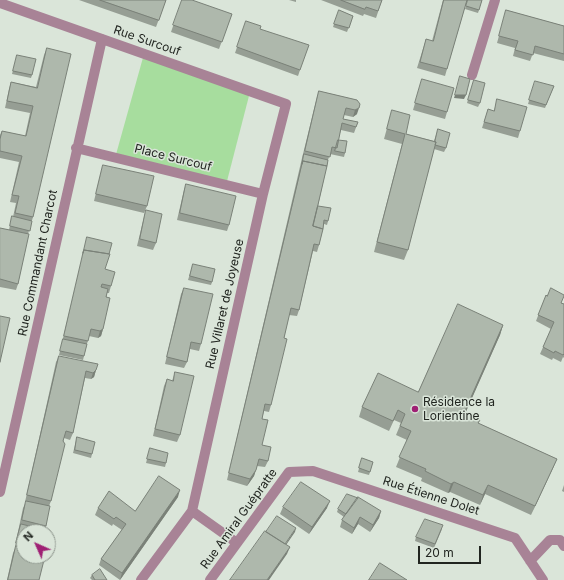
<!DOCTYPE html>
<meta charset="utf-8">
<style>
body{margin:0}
#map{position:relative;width:564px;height:580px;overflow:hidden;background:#dae5d9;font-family:Inter,sans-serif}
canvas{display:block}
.north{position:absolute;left:16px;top:524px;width:40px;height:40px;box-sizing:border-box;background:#dae5d9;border:1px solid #90988f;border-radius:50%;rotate:315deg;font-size:11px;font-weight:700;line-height:16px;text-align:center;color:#212520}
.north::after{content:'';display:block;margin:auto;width:14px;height:18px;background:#9f2074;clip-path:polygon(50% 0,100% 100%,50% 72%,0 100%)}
.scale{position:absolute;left:418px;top:546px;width:63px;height:18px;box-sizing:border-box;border:2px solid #212520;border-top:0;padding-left:5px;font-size:12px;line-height:14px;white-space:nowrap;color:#212520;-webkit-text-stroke:3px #dae5d9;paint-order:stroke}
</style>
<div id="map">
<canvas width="564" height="580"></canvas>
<div class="north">N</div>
<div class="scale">20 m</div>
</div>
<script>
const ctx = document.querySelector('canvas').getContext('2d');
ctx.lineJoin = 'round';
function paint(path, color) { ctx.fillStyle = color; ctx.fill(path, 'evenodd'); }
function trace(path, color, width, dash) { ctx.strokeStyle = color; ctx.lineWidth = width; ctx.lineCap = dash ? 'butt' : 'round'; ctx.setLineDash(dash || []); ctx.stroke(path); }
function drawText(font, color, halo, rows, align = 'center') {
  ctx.font = font + ' Inter,sans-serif'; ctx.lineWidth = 3; ctx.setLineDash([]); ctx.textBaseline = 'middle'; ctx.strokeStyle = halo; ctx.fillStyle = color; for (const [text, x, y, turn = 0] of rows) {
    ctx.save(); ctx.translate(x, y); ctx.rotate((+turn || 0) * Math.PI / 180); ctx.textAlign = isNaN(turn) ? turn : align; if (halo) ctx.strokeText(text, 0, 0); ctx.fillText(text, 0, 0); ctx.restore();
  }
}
const green = new Path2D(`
 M144 54 250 92 226 185 115 158Z`);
const minor = new Path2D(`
 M0 3 286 104 263 194 192 511 141 580
 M472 75 495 0
 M76 148 263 194
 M0 492 102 39
 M192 511 237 543
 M530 561 550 540H560L564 546
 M210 580 289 472 313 471 515 538 543 580`);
const wall = new Path2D(`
 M79 0H166L156 27Z
 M182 0 232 14 219 49 171 32Z
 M289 0H296V2Z
 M321 0H382L376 18 364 14 363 16Z
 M443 0H467L447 69 445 76 417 68 426 39 432 41Z
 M468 0H482L478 13 465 9Z
 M339 10 353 16 347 32 333 27Z
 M506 10 564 26V61L533 53 530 61 513 56 515 48 497 43Z
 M246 21 260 29 300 70 298 76 235 53Z
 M47 48 33 217 28 234 18 284 16 290 0 287V228L9 230 11 220 12 216 13 217 16 203 10 202 19 162 0 158V135L2 131 25 136 30 113 5 108 9 89 11 82 36 87 44 55Z
 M17 55 32 75 31 78 12 74Z
 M422 79 447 112 445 119 413 110Z
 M474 80 480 103 478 107 467 103Z
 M534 84 554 86 545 108 528 104Z
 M319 91 357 100V114L353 117 344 115 343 119 358 122 354 133 341 130 338 140 345 153 344 157 330 154 328 160 318 206 328 221 327 225 324 224 319 245 317 252 313 251 299 310 297 316 289 315 284 338 271 405 269 412 264 411 262 419V445L268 461 265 467 257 466 254 476 247 486 227 480 302 158 317 97Z
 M497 99 520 131 518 138 482 128 488 109 494 111Z
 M392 110 406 134 434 141 438 129 446 148 444 152 434 149 408 250 404 260 374 252 402 144 384 139Z
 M103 165 147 206 144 213 94 201 101 172Z
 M186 184 229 225 227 231 177 220 184 190Z
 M146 210 156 243 153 250 137 246 144 217Z
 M87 237 105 269 111 286 109 293H107L103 329 101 336 98 338 89 336 83 360 59 355Z
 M193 264 212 282 211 285 188 280Z
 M184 288 201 344 199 351 190 349 187 362 184 368 165 364 181 294Z
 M546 295 564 304V358L563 357 561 362 553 358 552 360 540 354 551 329 536 321Z
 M503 325 500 335 465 413 480 420 478 423 557 459 553 468 531 515 485 494 480 505 450 492 448 493 421 481 422 478 396 467 407 440 396 435 401 423 394 420 389 431 359 417 362 407 418 392Z
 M59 356 96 370 94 377 91 379 85 378 73 433 70 440 64 438 51 501 49 506 46 526 44 532H24V556L39 580H7L13 553 16 547 15 546 23 508 26 502H25L56 362Z
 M175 372 180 435 177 442 153 436 164 386 167 379 172 381Z
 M77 437 92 454 91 458 73 453Z
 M150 448 166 463 165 467 146 463Z
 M362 458 373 462 369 475 358 472Z
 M564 485V492L562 491Z
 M178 497 120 580 99 565 101 559 122 530 113 524 112 526 95 515 98 508 135 511Z
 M283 507 327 508 309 534 280 514Z
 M338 509 381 511 379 518 370 532 358 524 352 534 340 527 342 520 344 517 337 512Z
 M442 529 434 548 415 541 416 537Z
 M92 575 107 580H92L90 578Z`);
const shadedWall = new Path2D(`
 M455 95H466L464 99 454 98Z
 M359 108 357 114 353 117 355 110Z
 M503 325 500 335 461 423 464 413Z
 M103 329 101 336 98 338 100 331Z
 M96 370 94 377 91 379 93 373Z
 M557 459 553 468 531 515 535 506Z
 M256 470 254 476 247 486 250 479Z
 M454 482 450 492 448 493 451 484Z
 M488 485 485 494 480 505 483 495Z
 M180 490 178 497 120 580 122 573Z
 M330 501 327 508 309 534 312 527Z
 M381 511 379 518 370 532 373 525Z
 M360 517 358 524 352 534 354 528Z
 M296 528 295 532 284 548 285 545Z
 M290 547 287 554 269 580H267Z`);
const building = new Path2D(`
 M100 0H166L159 20Z
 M182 0H192L232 14 222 42 173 25Z
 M341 0H382L378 11 366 7 365 9Z
 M444 0H467L447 69 420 62 426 39 433 41Z
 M468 0H482L479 10 466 6Z
 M339 10 353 16 349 28 334 24Z
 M506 10 564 26V54L535 46 533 55 515 50 518 41 499 36Z
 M246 21 261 26 260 29 309 45 300 70 237 47Z
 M47 48 71 54 33 217 15 213 19 196 12 195 22 156 0 151V139L2 131 26 136 33 106 7 101 11 82 37 88Z
 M17 55 36 59 32 75 13 71Z
 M460 76 470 79 466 95H455Z
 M422 79 454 88 447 112 415 103Z
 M474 80 485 83 480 103 468 100Z
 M535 81 554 86 546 105 529 100Z
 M319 91 357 100 360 104 359 108 355 110 346 108 343 119 358 122 356 127 342 123 337 148 332 147 330 157 305 151Z
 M497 99 527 107 520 131 484 122 488 109 494 111Z
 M392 110 410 115 406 134 436 142 408 250 377 242 405 134 387 129Z
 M438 129 450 133 446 148 435 145 436 142H435Z
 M338 140 347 141 345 153 335 151Z
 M304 154 328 160 327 166 303 161 302 164Z
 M303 161 327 166 313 226 323 229 319 245 314 244 299 310 291 308 284 338 287 339 271 405 265 404 262 419 268 420 262 445 271 447 268 461 259 459 256 470 250 479 229 473Z
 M103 165 154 176 147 206 96 194Z
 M186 184 236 196 229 225 180 213Z
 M318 206 331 208 328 221 324 220 323 229 313 226Z
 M146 210 162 214 156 243 140 239Z
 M12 216 32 221 30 231 10 226Z
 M0 228 29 234 18 284 0 279Z
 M87 237 112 243 109 254 84 250 83 253Z
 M84 250 110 254 105 269 115 272 111 286 102 284 101 287 108 289 106 297 110 298 103 329 100 331 91 329 88 341 64 336Z
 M193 264 215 269 212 282 190 276Z
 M184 288 213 294 201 344 191 342 187 362 167 357Z
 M551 288 564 295V296L561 303 564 304V354L563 355 555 351 554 353 543 347 554 322 538 315 546 295 547 296Z
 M458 304 503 325 464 413 480 420 478 423 557 459 535 506 488 485 483 495 454 482 451 484 425 471 426 469 399 457 411 431 400 426 405 414 398 410 393 421 362 407 378 373 418 392Z
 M0 316 10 318 0 362Z
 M63 339 87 344 84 356 60 351Z
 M59 356 98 364 96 370 93 373 86 371 73 433 66 431 63 441 65 444 51 501 27 495Z
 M175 372 194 376 180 435 155 429 167 379 173 381Z
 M77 437 95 442 92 454 75 450Z
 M150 448 168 453 166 463 147 459Z
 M362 458 373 462 370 472 359 468Z
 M159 476 180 490 122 573 101 559 126 524 116 517 114 519 98 508 109 491 135 511Z
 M301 482 330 501 312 527 283 507Z
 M347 494 358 498 346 514 338 509Z
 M358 497 381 511 373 525 360 517 354 528 342 520Z
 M26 501 50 506 46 526 22 520Z
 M277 516 296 528 285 544 266 532Z
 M425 519 443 525 435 544 416 537Z
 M21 524 42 529V532H24V545L16 543Z
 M265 531 290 547 267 580H230Z
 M16 546 24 548V556H45L39 580H8Z
 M380 563 407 580H369Z
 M100 569 107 580H95L92 575Z`);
const markers = [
 [415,409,4,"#9f2074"]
];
const streetNames = [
 ["Rue Surcouf",147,41,19],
 ["Place Surcouf",173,158,14],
 ["Rue Commandant Charcot",38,263,-78],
 ["Rue Villaret de Joyeuse",225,304,-77],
 ["Rue Étienne Dolet",431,496,18],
 ["Rue Amiral Guépratte",239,519,-54]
];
const poiNames = [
 ["Résidence la",423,402],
 ["Lorientine",423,416]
];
paint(green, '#a7dd9e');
trace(minor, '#a88396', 10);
paint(wall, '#969e94');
paint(shadedWall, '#7a8178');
paint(building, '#aeb8ac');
trace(building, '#7a8178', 1);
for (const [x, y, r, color] of markers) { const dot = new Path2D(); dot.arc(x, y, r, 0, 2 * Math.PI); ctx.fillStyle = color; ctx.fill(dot); trace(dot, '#dae5d9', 1.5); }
drawText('12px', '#212520', '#dae5d9', streetNames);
drawText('12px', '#212520', '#dae5d9', poiNames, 'left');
</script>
